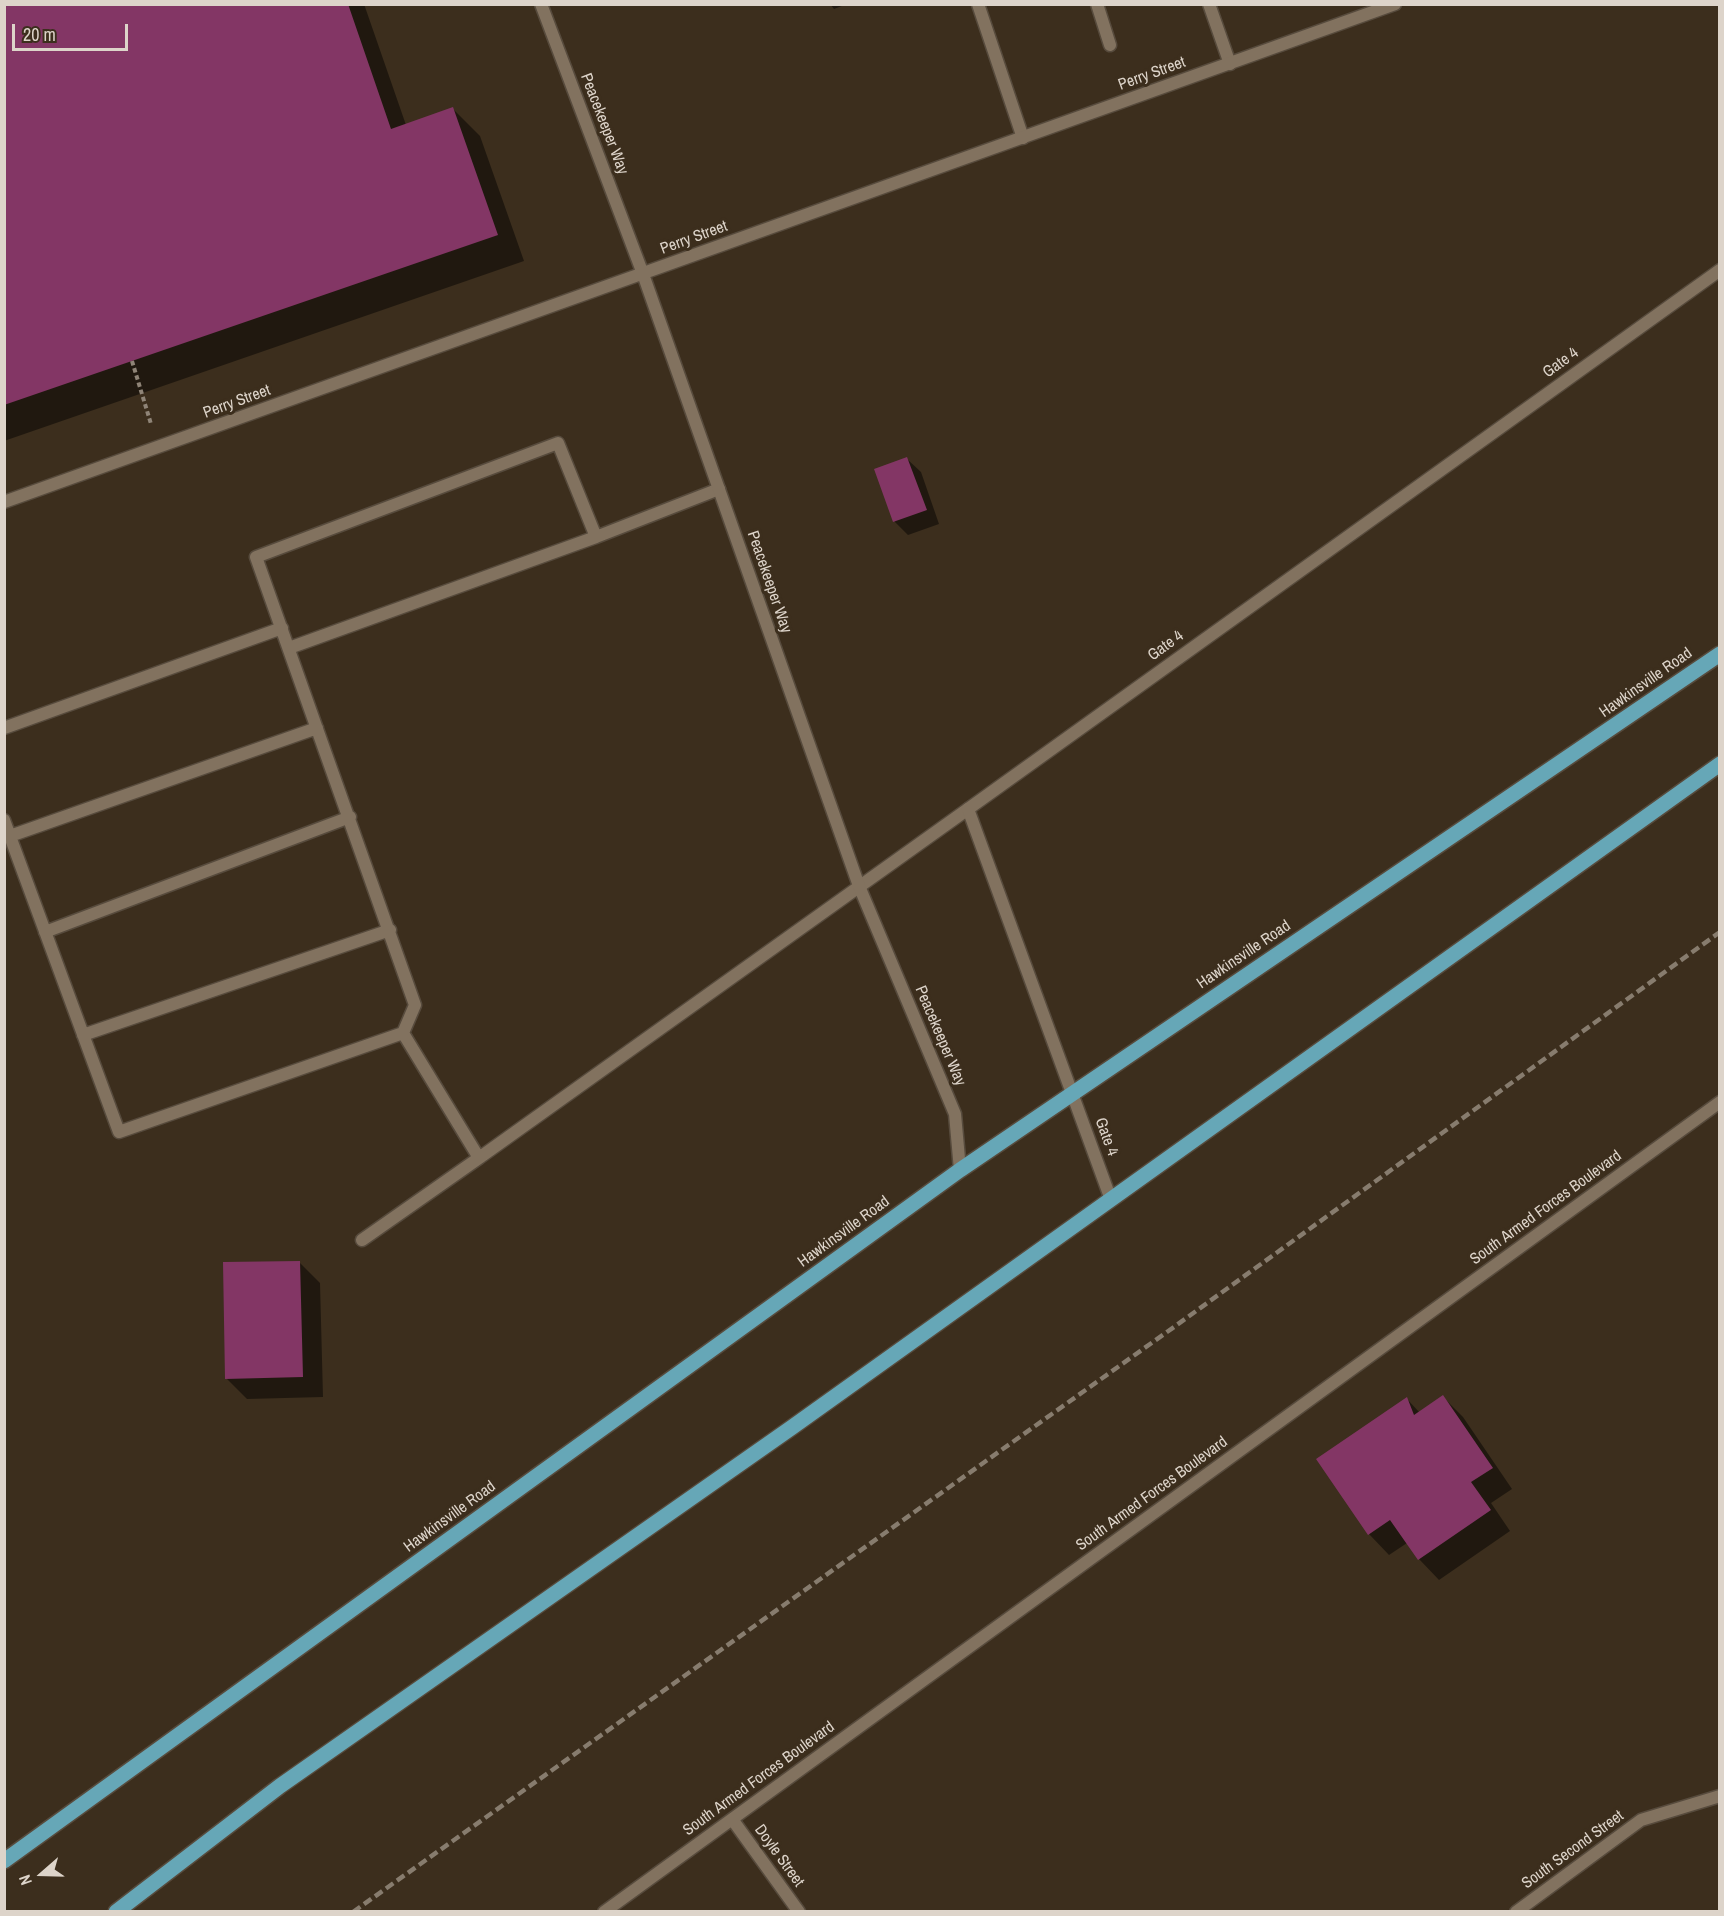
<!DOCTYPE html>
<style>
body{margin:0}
#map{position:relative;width:1724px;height:1916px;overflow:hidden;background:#3c2e1d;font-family:"Archivo Narrow",sans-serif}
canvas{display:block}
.frame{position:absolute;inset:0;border:6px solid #ddd4ca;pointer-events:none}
.north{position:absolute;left:12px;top:1844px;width:60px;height:60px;-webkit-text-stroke:4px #3c2e1d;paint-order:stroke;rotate:250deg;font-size:16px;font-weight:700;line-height:24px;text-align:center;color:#ddd4ca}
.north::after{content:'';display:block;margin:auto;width:21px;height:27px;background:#ddd4ca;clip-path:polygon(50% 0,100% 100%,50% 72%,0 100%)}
.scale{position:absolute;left:12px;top:24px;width:116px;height:27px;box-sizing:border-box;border:3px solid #ddd4ca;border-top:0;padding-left:8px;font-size:18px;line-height:21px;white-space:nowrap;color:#ddd4ca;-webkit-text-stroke:4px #3c2e1d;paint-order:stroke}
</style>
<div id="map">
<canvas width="1724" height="1916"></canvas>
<div class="frame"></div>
<div class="north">N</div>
<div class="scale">20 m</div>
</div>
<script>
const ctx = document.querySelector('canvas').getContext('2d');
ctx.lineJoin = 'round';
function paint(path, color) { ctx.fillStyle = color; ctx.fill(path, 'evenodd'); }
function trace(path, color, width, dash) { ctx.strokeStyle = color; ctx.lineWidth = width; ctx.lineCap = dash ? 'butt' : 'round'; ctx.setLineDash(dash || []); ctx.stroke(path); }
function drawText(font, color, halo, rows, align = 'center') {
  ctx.font = font + ' "Archivo Narrow",sans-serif'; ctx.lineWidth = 6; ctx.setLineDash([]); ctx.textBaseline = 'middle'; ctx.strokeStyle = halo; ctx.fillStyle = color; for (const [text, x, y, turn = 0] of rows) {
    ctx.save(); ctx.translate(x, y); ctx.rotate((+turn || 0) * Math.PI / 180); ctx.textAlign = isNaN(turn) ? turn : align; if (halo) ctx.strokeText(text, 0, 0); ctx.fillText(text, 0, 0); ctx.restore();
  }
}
const shadow = new Path2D(`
 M4 4H364L406 125 453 109 480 136 524 261 4 441Z
 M830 4H847L834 9Z
 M907 459 921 472 939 524 908 535 895 522 876 470Z
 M300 1263 320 1283 323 1397 247 1399 227 1379Z
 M1443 1397 1463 1417 1512 1489 1491 1503 1510 1531 1439 1580 1419 1559 1407 1543 1389 1555 1369 1534 1318 1460 1407 1399 1420 1413Z`);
const building = new Path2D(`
 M4 4H348L391 129 453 107 498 235 4 405Z
 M907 457 927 510 893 522 874 469Z
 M300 1261 303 1377 225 1379 223 1262Z
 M1443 1395 1493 1468 1471 1482 1491 1510 1418 1560 1390 1520 1368 1535 1316 1459 1407 1397 1414 1415Z`);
const path = new Path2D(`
 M132 361 151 424`);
const lane = new Path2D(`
 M978 4 1023 138
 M1097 4 1110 45
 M1209 4 1230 64
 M289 648 596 537
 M4 728 282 628
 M4 820 119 1132 403 1033 415 1005 256 557 558 443 596 537 719 489
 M10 836 317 728
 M45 932 350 817
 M83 1035 390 930
 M479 1158 968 809
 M362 1240 479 1158 403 1033`);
const street = new Path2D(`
 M541 4 643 274 859 886 955 1114 960 1170
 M4 502 1395 4
 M1110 1197 968 809 1720 270
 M732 1819 799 1912
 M604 1912 1720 1102
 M1516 1912 1641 1820 1720 1796`);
const primary = new Path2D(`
 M4 1861 960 1170 1720 654
 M116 1912 280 1786 791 1428 1720 764`);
const rail = new Path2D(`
 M353 1912 1174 1327 1720 932`);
const streetNames = [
 ["Perry Street",1152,74,-20],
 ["Peacekeeper Way",604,124,69],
 ["Perry Street",694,238,-20],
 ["Gate 4",1561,363,-36],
 ["Perry Street",237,402,-20],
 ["Peacekeeper Way",769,582,71],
 ["Gate 4",1166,646,-36],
 ["Hawkinsville Road",1646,683,-35],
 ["Hawkinsville Road",1244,955,-34],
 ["Peacekeeper Way",940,1036,67],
 ["Gate 4",1106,1137,70],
 ["South Armed Forces Boulevard",1546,1208,-36],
 ["Hawkinsville Road",844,1232,-36],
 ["South Armed Forces Boulevard",1152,1494,-36],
 ["Hawkinsville Road",450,1517,-36],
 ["South Armed Forces Boulevard",759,1779,-36],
 ["South Second Street",1573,1850,-36],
 ["Doyle Street",779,1856,54]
];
paint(shadow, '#0007');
paint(building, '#833665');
trace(lane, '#574b3d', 15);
trace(street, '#574b3d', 15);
trace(primary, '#574b3d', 18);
trace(path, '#8f8477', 4, [4.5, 3]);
trace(lane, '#82725f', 12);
trace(street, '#82725f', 12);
trace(primary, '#66a7b7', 15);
trace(rail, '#877c6e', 4.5, [9, 4.5]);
drawText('16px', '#ddd4ca', '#3c2e1d', streetNames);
</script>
